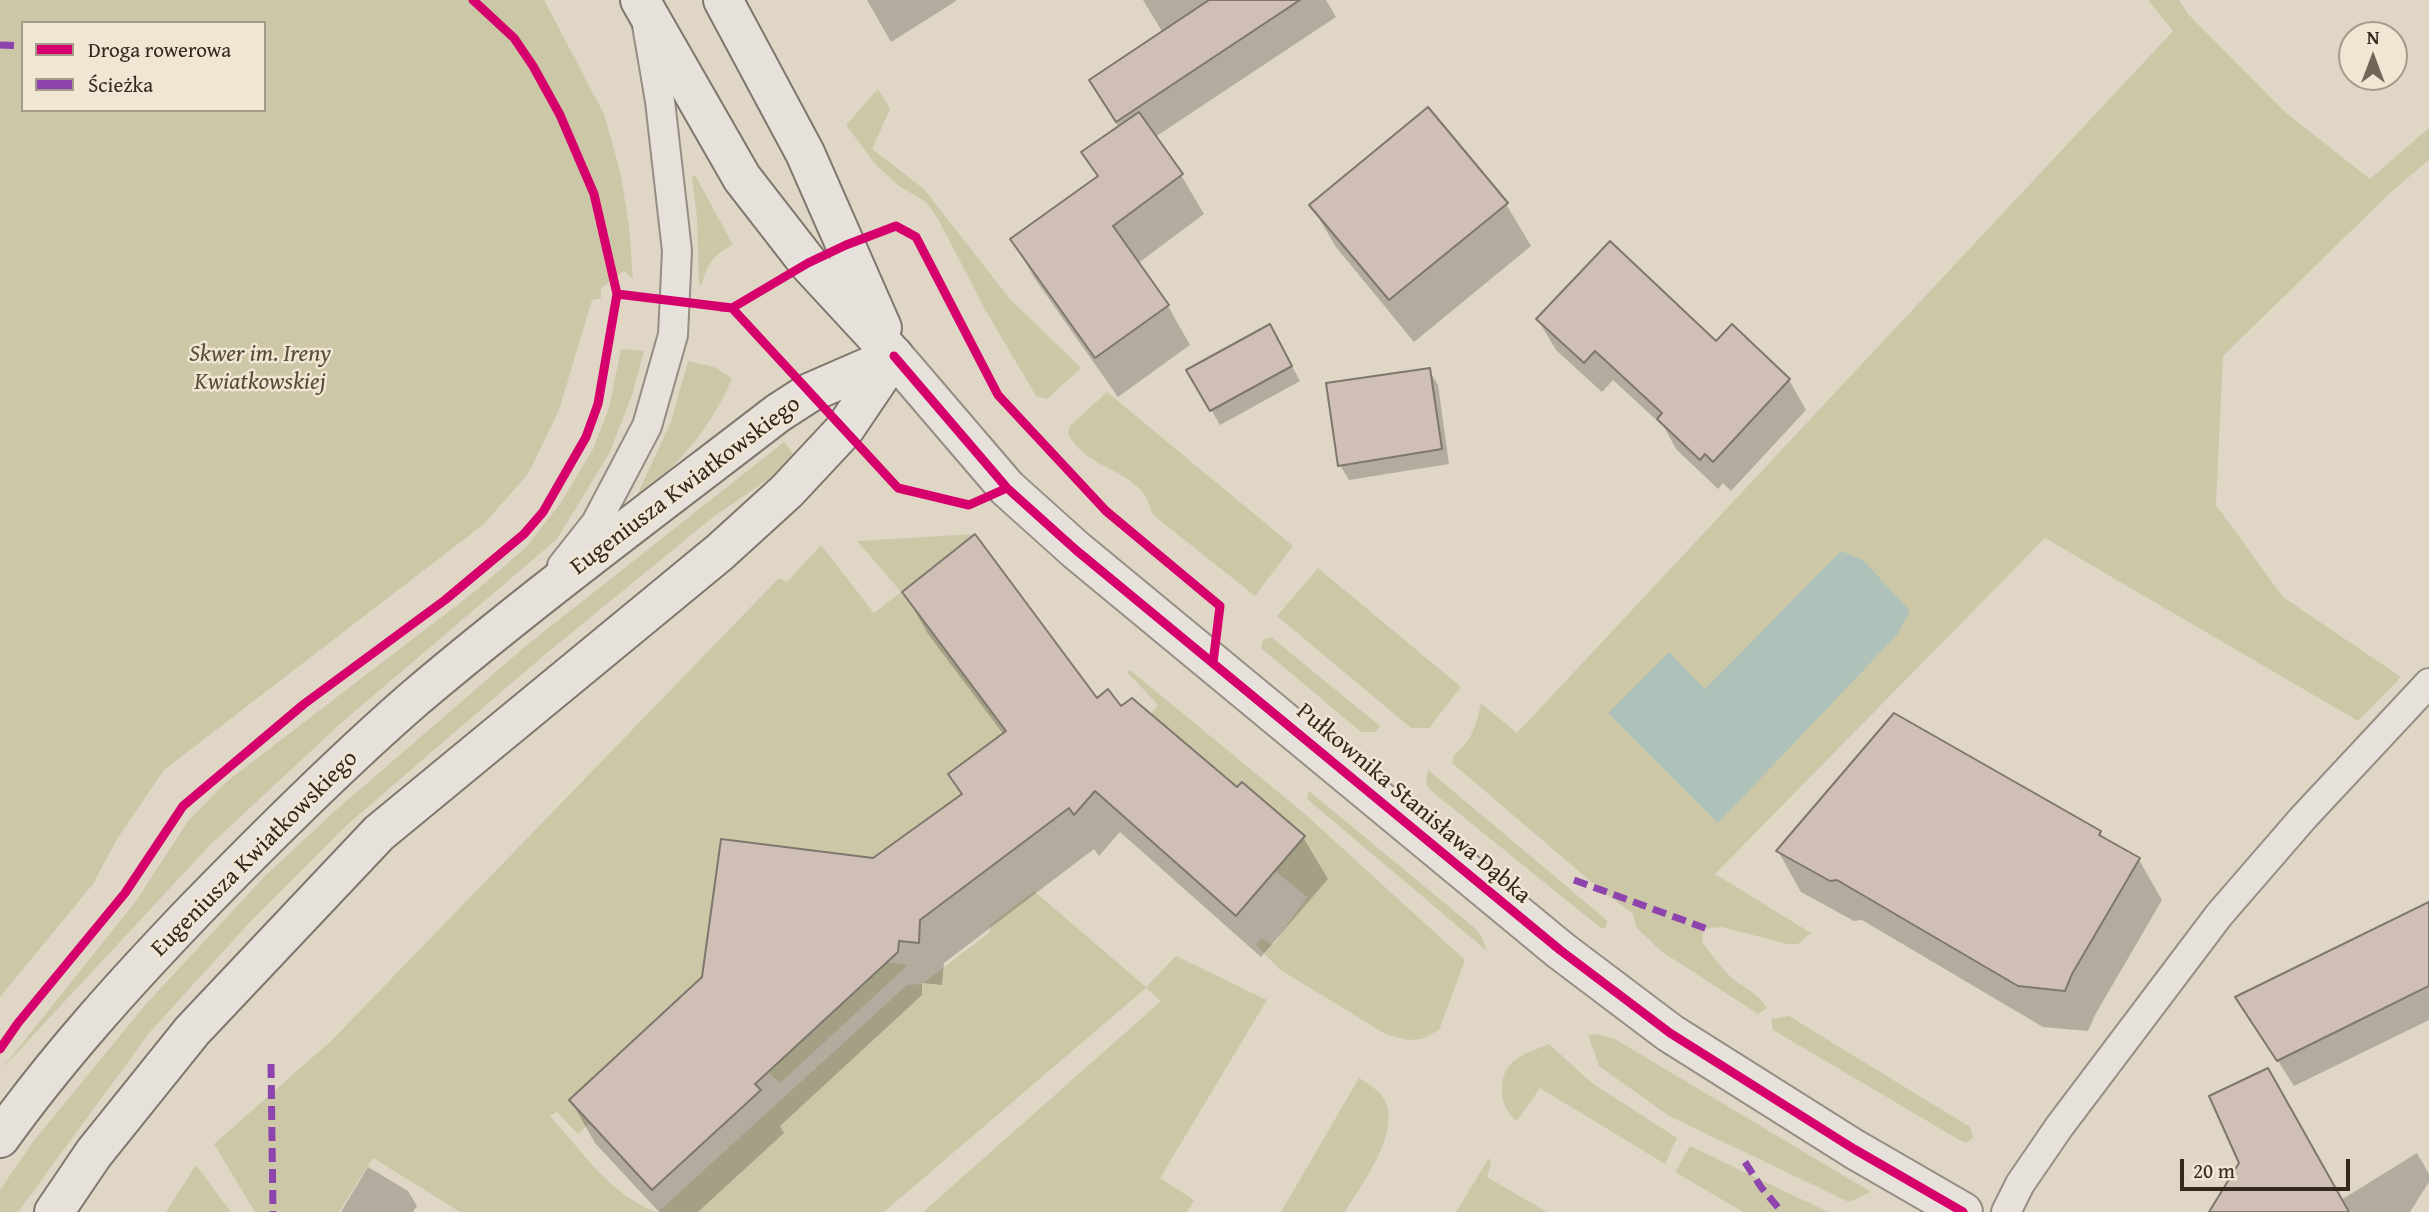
<!DOCTYPE html>
<meta charset="utf-8">
<style>
body{margin:0}
#map{position:relative;width:2429px;height:1212px;overflow:hidden;background:#e0d6c6;font-family:"Gentium Book Plus",serif}
canvas{display:block}
.legend{position:absolute;left:21px;top:21px;width:245px;height:91px;box-sizing:border-box;background:#f1e6d3;border:2px solid #a69a8a;margin:0;padding:9px 12px;list-style:none;font-size:21px;color:#35291d}
.legend li{display:flex;align-items:center;gap:14px;height:35px}
.legend b{width:35px;border:2px solid #a69a8a}
.north{position:absolute;left:2338px;top:21px;width:70px;height:70px;box-sizing:border-box;background:#f1e6d3;border:2px solid #a69a8a;border-radius:50%;rotate:0deg;font-size:19px;font-weight:700;line-height:28px;text-align:center;color:#35291d}
.north::after{content:'';display:block;margin:auto;width:24px;height:32px;background:#716658;clip-path:polygon(50% 0,100% 100%,50% 72%,0 100%)}
.scale{position:absolute;left:2180px;top:1159px;width:170px;height:32px;box-sizing:border-box;border:4px solid #35291d;border-top:0;padding-left:9px;font-size:21px;line-height:24px;white-space:nowrap;color:#35291d;-webkit-text-stroke:5px #f1e6d3;paint-order:stroke}
</style>
<div id="map">
<canvas width="2429" height="1212"></canvas>
<ul class="legend">
<li><b style="height:9px;background:#d6006c"></b>Droga rowerowa</li>
<li><b style="height:9px;background:#8e44ad"></b>Ścieżka</li>
</ul>
<div class="north">N</div>
<div class="scale">20 m</div>
</div>
<script>
const ctx = document.querySelector('canvas').getContext('2d');
ctx.lineJoin = 'round';
function paint(path, color) { ctx.fillStyle = color; ctx.fill(path, 'evenodd'); }
function trace(path, color, width, dash) { ctx.strokeStyle = color; ctx.lineWidth = width; ctx.lineCap = dash ? 'butt' : 'round'; ctx.setLineDash(dash || []); ctx.stroke(path); }
function drawText(font, color, halo, rows, align = 'center') {
  ctx.font = font + ' "Gentium Book Plus",serif'; ctx.lineWidth = 5; ctx.setLineDash([]); ctx.textBaseline = 'middle'; ctx.strokeStyle = halo; ctx.fillStyle = color; for (const [text, x, y, turn = 0] of rows) {
    ctx.save(); ctx.translate(x, y); ctx.rotate((+turn || 0) * Math.PI / 180); ctx.textAlign = isNaN(turn) ? turn : align; if (halo) ctx.strokeText(text, 0, 0); ctx.fillText(text, 0, 0); ctx.restore();
  }
}
const green = new Path2D(`
 M0 0H544L604 114 620 171 629 225 633 279 624 271 601 288V298L592 300 559 410 528 474 484 524 164 770 117 839 93 884 0 997ZM23 23H264V110H23Z
 M2148 0H2179L2189 15 2285 112 2370 179 2429 128V160L2389 194 2223 356 2216 505 2283 597 2401 677 2358 721 2045 538 1715 874 1811 933 1798 944H1787L1722 927 1703 929 1702 942C1711 954 1721 968 1732 978 1745 989 1758 993 1767 1008L1758 1014 1661 951 1636 927 1633 914 1601 890 1452 763 1454 755C1473 740 1476 725 1481 703L1517 733 2173 31Z
 M878 89 890 109 872 149 924 189 1010 299 1081 368 1047 399 1036 396 987 313 938 219 926 202 899 186 876 165 846 125Z
 M695 175 733 245C714 254 707 264 702 284L699 285 697 218 692 176Z
 M621 349 644 351 633 392 610 452 557 539 339 725 210 845 0 1071 136 901 188 821 226 782 478 589 526 547 560 504 593 449 609 408Z
 M688 361 714 367 732 378C711 429 681 459 643 497L638 493 671 422Z
 M1107 392 1293 546 1255 596 1152 514C1150 508 1148 499 1144 494 1123 467 1082 465 1068 433L1070 426Z
 M784 442 797 459 712 518 542 657 347 825 249 923 150 1032 18 1212H0V1190L32 1143 146 1004 266 875 336 810 527 645Z
 M975 534 902 592 1006 731 949 774 962 794 873 858 861 955 677 1000 569 1100 590 1123 578 1134 557 1112 550 1116C582 1151 611 1196 657 1212H460L373 1158 339 1212H255L214 1144 331 1041 779 578 787 582 821 545 874 613 901 592 857 541Z
 M1318 568 1461 687 1429 728H1411L1277 616Z
 M1271 637 1380 726 1376 732H1361L1261 648 1263 640Z
 M1130 670 1305 814 1465 960 1439 1030 1421 1039 1409 1040 1387 1035 1279 969 1256 945 1261 938 1273 945 1307 897 1275 871 1304 835 1242 783 1237 787 1151 714 1158 705 1127 672Z
 M1428 770 1602 916 1607 921 1606 927 1602 929 1430 790 1426 784Z
 M1309 791 1476 929 1482 937 1487 951 1307 799Z
 M1034 891 1146 987 1176 956 1267 1000 1160 1178 1194 1200 1187 1212H923L1161 1001 1146 988 884 1212H658L907 985 922 984 990 932V925Z
 M888 962 908 965 780 1083 768 1072Z
 M1789 1016 1970 1127 1973 1138 1966 1143 1956 1138 1773 1030 1771 1019Z
 M1596 1034 1615 1039 1871 1192 1849 1202 1669 1116 1599 1066 1588 1035Z
 M1549 1044 1592 1083 1677 1138 1665 1164 1540 1088 1517 1121C1507 1113 1503 1105 1502 1092 1501 1059 1523 1055 1549 1044Z
 M1359 1078C1369 1084 1382 1092 1386 1103 1399 1136 1361 1185 1345 1212H1281Z
 M1690 1146 1828 1212H1743L1675 1172Z
 M1489 1158 1491 1164 1487 1177 1547 1212H1456Z
 M196 1165 231 1212H166Z`);
const water = new Path2D(`
 M1841 551 1863 560 1910 611 1897 635 1718 823 1608 713 1669 652 1705 689Z`);
const shadow = new Path2D(`
 M867 0H956V1L891 42Z
 M1143 0H1326L1336 17 1155 137 1181 175 1204 214 1137 264 1168 306 1190 345 1118 397 1035 279 1012 239 1098 178 1084 153 1119 128 1091 81 1163 33Z
 M1506 204 1531 246 1414 342 1336 247 1311 205Z
 M1538 320 1716 344 1732 327 1789 380 1806 410 1731 491 1723 483 1718 489 1676 449 1664 427 1613 380 1602 392 1556 350Z
 M1278 341 1300 381 1220 425 1188 370Z
 M1429 370 1438 385 1449 464 1349 480 1340 465Z
 M904 592 1097 701 1121 708 1303 837 1328 879 1261 957 1120 832 1099 856 1094 849 944 963 942 985 922 983V995L780 1126 784 1133 698 1212H659L595 1143 571 1101 874 860 963 795 1004 735 928 634Z
 M2100 832 2104 840 2139 860 2162 900 2095 1015 2088 1031 2043 1027 1862 920 1854 921 1801 892 1778 851Z
 M2429 904V1020L2294 1086 2237 997Z
 M2417 1153 2429 1174V1182L2410 1212H2211L2241 1163 2341 1200Z
 M368 1167 408 1191 417 1206 413 1212H341Z`);
const building = new Path2D(`
 M1209 0H1300L1116 122 1089 80Z
 M1428 107 1508 203 1389 300 1309 205Z
 M1139 112 1183 174 1113 226 1169 305 1095 358 1010 239 1098 176 1081 152Z
 M1610 241 1716 341 1732 324 1790 379 1713 462 1705 454 1700 460 1657 419 1662 413 1595 351 1584 363 1536 319Z
 M1270 324 1292 366 1210 411 1186 370Z
 M1430 368 1442 449 1338 466 1326 383Z
 M975 534 1097 698 1108 689 1121 706 1132 698 1237 787 1242 782 1305 836 1236 916 1095 791 1074 815 1069 808 920 920 919 943 899 941 898 952 755 1084 761 1090 652 1190 569 1100 702 977 721 839 873 858 962 794 948 774 1006 731 902 592Z
 M1894 713 2101 831 2099 835 2140 858 2072 974 2065 991 2018 986 1837 880 1830 881 1776 851Z
 M2429 902V986L2277 1061 2235 997Z
 M2268 1068 2349 1212H2209L2239 1163 2209 1096Z`);
const service = new Path2D(`
 M562 566 596 523 647 426 673 335 677 251 660 101 647 25
 M2006 1212 2020 1184 2059 1127 2219 915 2303 818 2429 683`);
const tertiary = new Path2D(`
 M894 356 1007 488 1076 550 1560 950 1670 1033 1854 1149 1963 1212`);
const secondary = new Path2D(`
 M640 0 742 178 808 263 894 356
 M723 0 805 153 882 328
 M0 1138C58 1057 126 982 195 910 266 837 338 765 415 698 532 599 656 507 778 413L809 393 894 356
 M54 1212 94 1153 192 1031 379 833 720 552 787 491 844 430 894 356`);
const quiet = new Path2D(`
 M0 45 23 46
 M1574 880 1710 930
 M271 1064 273 1212
 M1745 1162 1761 1187 1782 1212`);
const cycleway = new Path2D(`
 M617 294 732 308 808 263 846 245 896 226 916 237 998 395 1106 511 1220 606 1213 663
 M721 307 732 308 898 488 969 505 1007 488
 M894 356 1007 488 1076 550 1560 950 1670 1033 1854 1149 1963 1212
 M0 1049 18 1023 125 893 183 806 304 704 445 600 524 534 543 512 586 437 598 404 617 294 594 194 560 115 533 66 514 38 473 0`);
const parkNames = [
 ["Skwer im. Ireny",260,355],
 ["Kwiatkowskiej",260,383]
];
const streetNames = [
 ["Eugeniusza Kwiatkowskiego",686,486,-37],
 ["Pułkownika Stanisława Dąbka",1413,804,40],
 ["Eugeniusza Kwiatkowskiego",255,854,-45]
];
paint(green, '#ccc8a7');
paint(water, '#aec2ba');
paint(shadow, '#0003');
paint(building, '#d0bfb4');
trace(building, '#7e776d', 2);
trace(service, '#968e84', 32);
trace(tertiary, '#968e84', 42);
trace(secondary, '#7e776d', 42);
trace(service, '#e6e1da', 28);
trace(tertiary, '#e6e1da', 38);
trace(secondary, '#e6e1da', 38);
trace(quiet, '#8e44ad', 7, [14, 7]);
trace(cycleway, '#d6006c', 9);
drawText('italic 24px', '#574e39', '#f1e6d3', parkNames);
drawText('24px', '#35291d', '#f1e6d3', streetNames);
</script>
